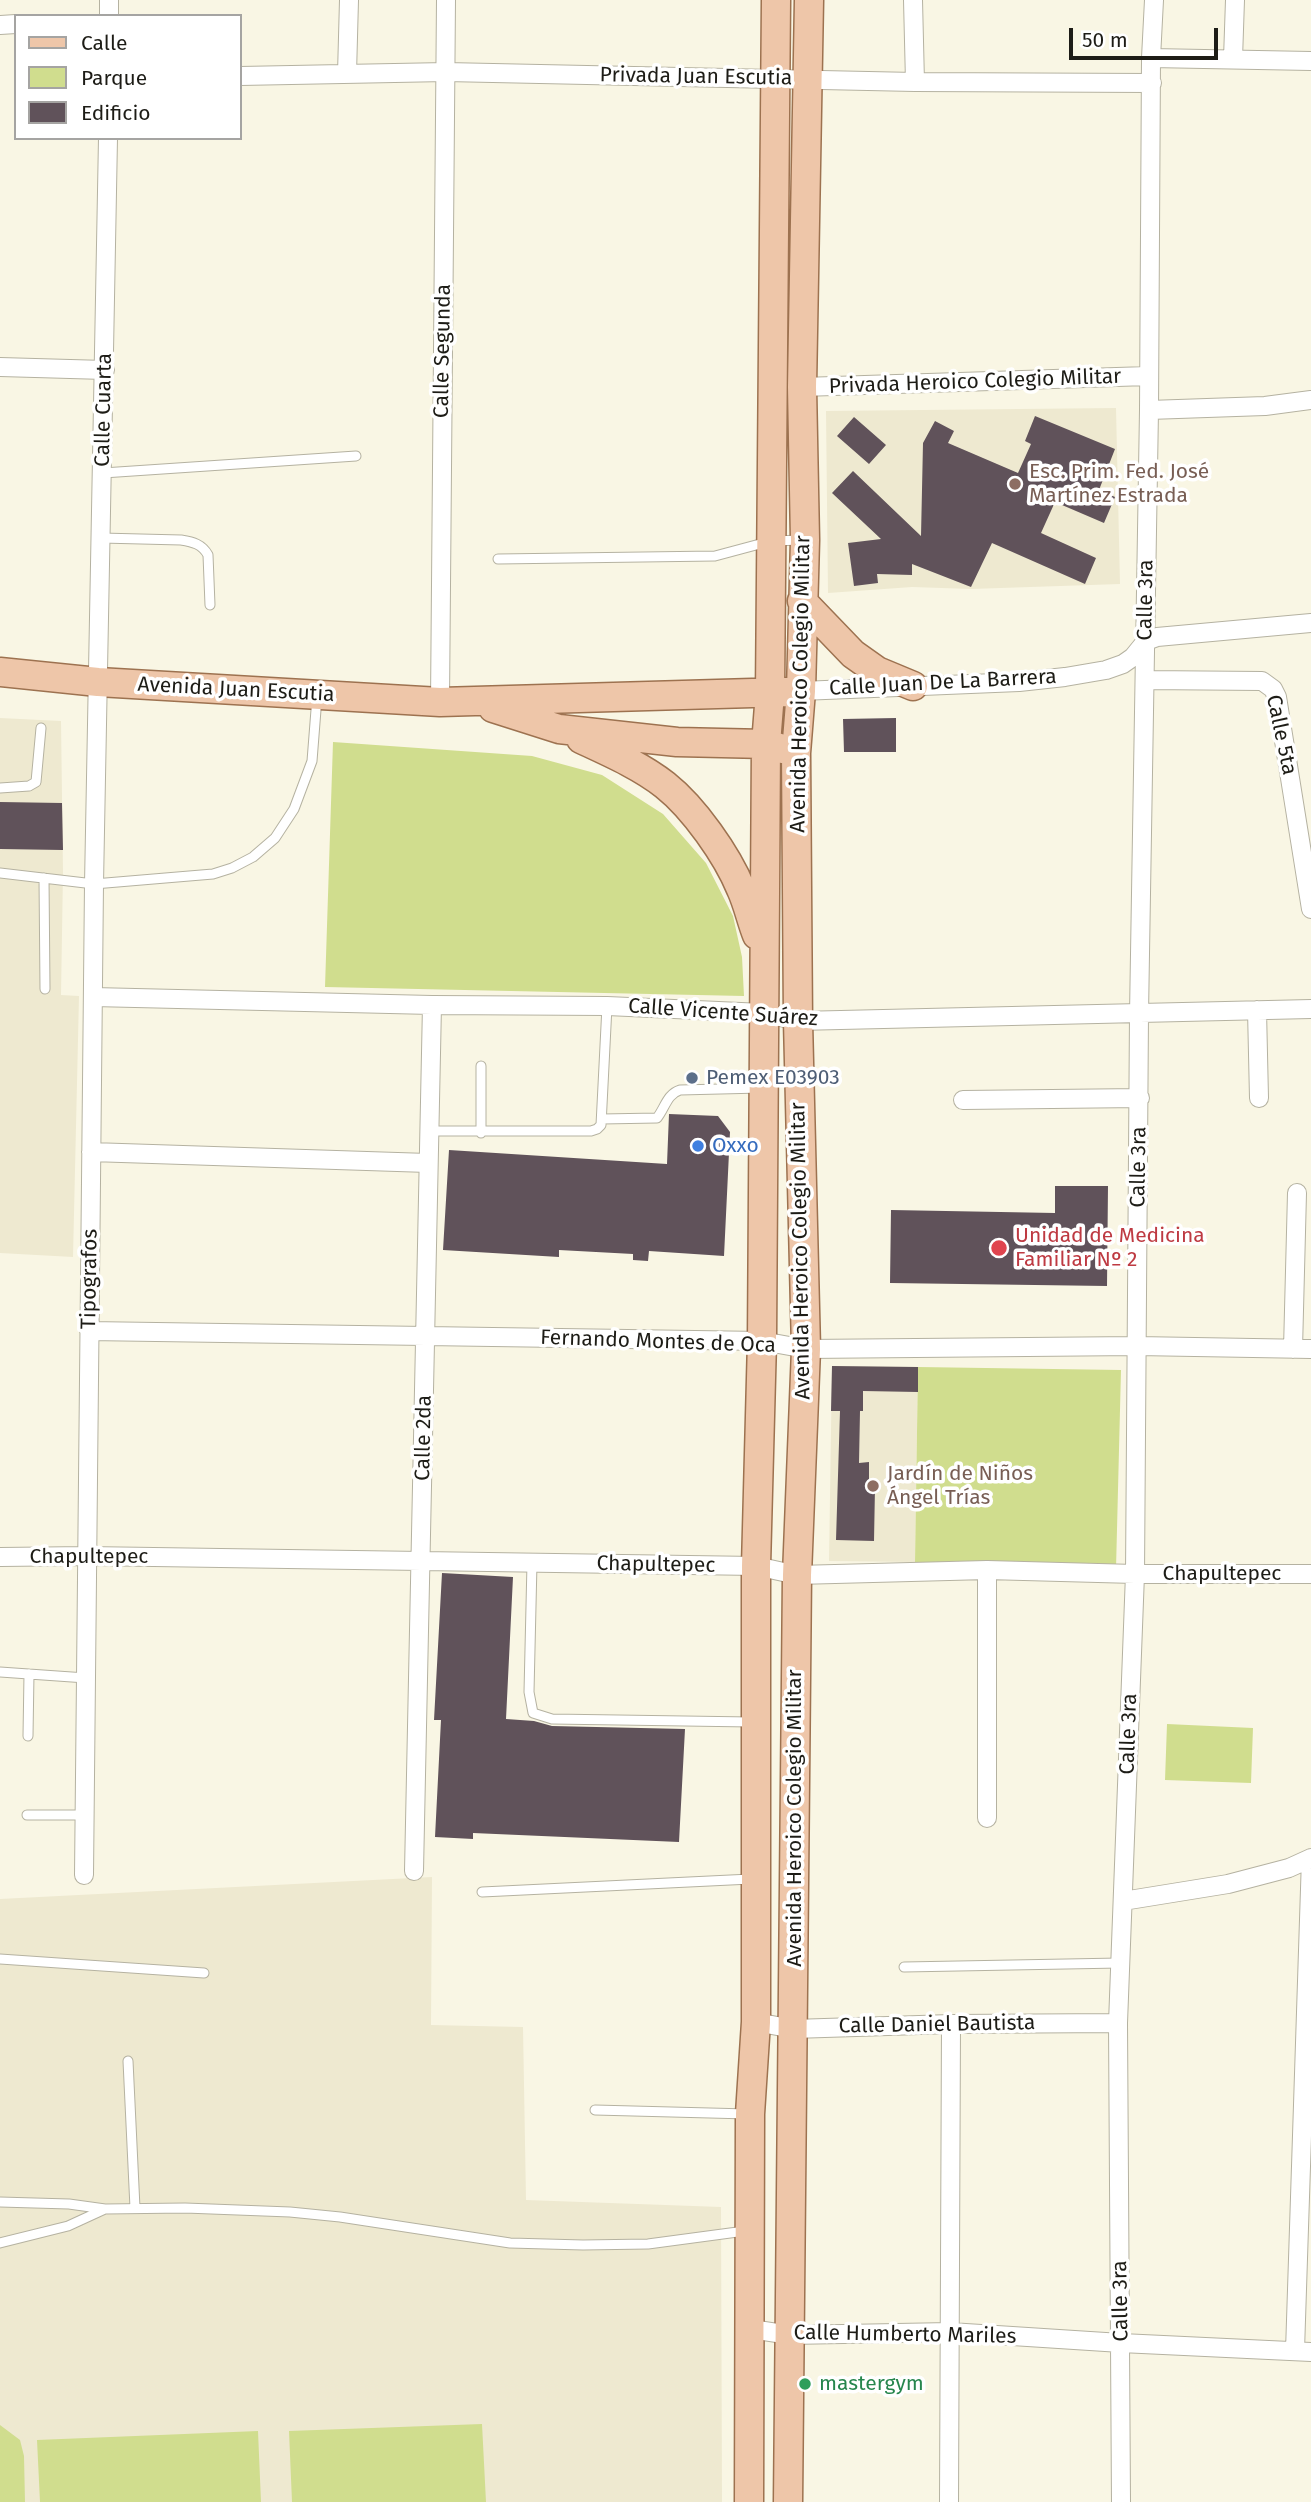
<!DOCTYPE html>
<meta charset="utf-8">
<style>
body{margin:0}
#map{position:relative;width:1311px;height:2502px;overflow:hidden;background:#f9f6e4;font-family:"Fira Sans",sans-serif}
canvas{display:block}
.legend{position:absolute;left:14px;top:14px;width:228px;height:126px;box-sizing:border-box;background:#fff;border:2px solid #a5a4a2;margin:0;padding:9px 12px;list-style:none;font-size:21px;color:#1d1c16}
.legend li{display:flex;align-items:center;gap:14px;height:35px}
.legend b{width:35px;border:2px solid #a5a4a2}
.scale{position:absolute;left:1069px;top:28px;width:149px;height:32px;box-sizing:border-box;border:4px solid #1d1c16;border-top:0;padding-left:9px;font-size:21px;line-height:24px;white-space:nowrap;color:#1d1c16;-webkit-text-stroke:5px #fff;paint-order:stroke}
</style>
<div id="map">
<canvas width="1311" height="2502"></canvas>
<ul class="legend">
<li><b style="height:9px;background:#eec6a9"></b>Calle</li>
<li><b style="height:19px;background:#d0dd8e"></b>Parque</li>
<li><b style="height:19px;background:#60525a"></b>Edificio</li>
</ul>
<div class="scale">50 m</div>
</div>
<script>
const ctx = document.querySelector('canvas').getContext('2d');
ctx.lineJoin = 'round';
function paint(path, color) { ctx.fillStyle = color; ctx.fill(path, 'evenodd'); }
function trace(path, color, width, dash) { ctx.strokeStyle = color; ctx.lineWidth = width; ctx.lineCap = dash ? 'butt' : 'round'; ctx.setLineDash(dash || []); ctx.stroke(path); }
function drawText(font, color, halo, rows, align = 'center') {
  ctx.font = font + ' "Fira Sans",sans-serif'; ctx.lineWidth = 7; ctx.setLineDash([]); ctx.textBaseline = 'middle'; ctx.strokeStyle = halo; ctx.fillStyle = color; for (const [text, x, y, turn = 0] of rows) {
    ctx.save(); ctx.translate(x, y); ctx.rotate((+turn || 0) * Math.PI / 180); ctx.textAlign = isNaN(turn) ? turn : align; if (halo) ctx.strokeText(text, 0, 0); ctx.fillText(text, 0, 0); ctx.restore();
  }
}
const built = new Path2D(`
 M1116 408 1120 584 971 589 912 587 828 593 826 411Z
 M0 718 61 721 63 872 61 995 79 996 73 1257 0 1253Z
 M832 1366 918 1367 915 1562 829 1561Z
 M432 1877 431 2025 523 2027 526 2200 721 2207 722 2502H0V1899Z`);
const green = new Path2D(`
 M333 742 532 756 602 775 663 814 706 863 733 916 742 957 744 996 325 987Z
 M918 1367 1121 1370 1116 1569 915 1562Z
 M1167 1724 1253 1728 1251 1783 1165 1780Z
 M482 2424 486 2502H292L289 2431Z
 M0 2425 20 2440 24 2456 25 2502H0Z
 M258 2431 261 2502H40L37 2440Z`);
const building = new Path2D(`
 M1035 416 1115 449 1099 490 1115 497 1104 523 1055 502 1041 533 1096 558 1085 584 992 543 971 587 912 564V575L877 574 878 583 854 586 848 543 881 539 832 493 853 471 921 536 923 443 935 421 954 431 948 443 1018 473 1031 444 1025 441Z
 M854 417 886 445 869 464 837 436Z
 M896 718V752H844L843 719Z
 M0 802 62 803 63 850 0 849Z
 M669 1114 718 1116 730 1132 724 1256 649 1251 648 1261 633 1260V1254L559 1250V1257L443 1250 449 1150 667 1164Z
 M1055 1186H1108L1107 1286 890 1283 891 1210 1055 1213Z
 M832 1366 918 1367V1392L863 1391V1411H860L859 1463 869 1462V1487H875L874 1541 836 1540 840 1411H831Z
 M442 1573 513 1577 506 1719 534 1721 552 1726 685 1729 679 1842 473 1833V1839L435 1837 441 1720H434Z`);
const service = new Path2D(`
 M103 473 356 456
 M101 538 181 540C193 542 202 544 208 555L210 605
 M498 559 715 556 771 541 803 540
 M0 788 29 786 36 782 41 728
 M0 873 94 884 213 874 232 868 253 857 275 838 294 809 312 761 317 697
 M44 878 45 989
 M481 1066V1133
 M602 1119 657 1118C665 1108 667 1094 680 1090L761 1088
 M429 1131H591L597 1129 601 1125 607 1006
 M532 1563 529 1692 533 1713 552 1719 751 1722
 M0 1672 86 1678
 M28 1736 29 1674
 M27 1815H84
 M482 1892 751 1879
 M0 1959 204 1973
 M904 1967 1120 1963
 M128 2061 135 2208
 M595 2110 748 2114
 M0 2202 69 2204 105 2209
 M0 2243 68 2226 105 2209 185 2208 290 2212 340 2217 510 2243 583 2245 648 2244 745 2231`);
const minor = new Path2D(`
 M913 0 915 82
 M109 16V0
 M0 25 16 24
 M1151 58 1311 61
 M1233 59 1235 0
 M347 74 349 0
 M240 76 446 72 915 82 1152 83
 M0 367 105 370
 M802 387 1148 376
 M1149 410 1265 406 1311 400
 M1145 680 1262 681 1273 689 1277 697 1311 909
 M801 691 1019 682 1065 677 1106 670 1123 664 1133 657 1146 641 1157 637 1311 623
 M440 702 446 0
 M93 997 432 1005 607 1006 763 1013 798 1021 1311 1009
 M1257 1010 1259 1098
 M963 1100 1140 1098
 M91 1152 428 1163
 M89 1331 762 1341 806 1349 1137 1346 1311 1349
 M1293 1349 1297 1193
 M0 1557 87 1556 756 1566 797 1575 987 1570 1135 1574H1311
 M987 1570V1818
 M414 1871 432 1005
 M84 1875 94 884 108 138
 M1123 1901 1228 1884 1289 1868 1311 1858
 M756 2022 793 2029 951 2024 1118 2023
 M751 2329 790 2335 950 2332 1121 2343 1311 2352
 M1295 2351 1311 1858
 M949 2502 951 2024
 M1121 2502 1118 2023 1135 1574 1139 1014 1149 410 1151 58 1154 0`);
const primary = new Path2D(`
 M802 601 853 654 877 671 913 686
 M0 672 98 682 440 702 787 692
 M493 708 559 729 677 742 766 744 783 749
 M581 739C609 752 641 766 665 785 694 808 727 855 741 889 748 904 751 920 757 935
 M749 2502 750 2114 756 2022V1566L762 1341 766 744 770 693 776 0
 M788 2502 797 1575 806 1349 798 1021 796 753 801 691 805 540 802 387 809 0`);
const markers = [
 [1015,484,7,"#8d6e63"],
 [692,1078,7,"#5c6f8a"],
 [698,1146,7,"#3f7fe0"],
 [999,1248,9,"#e0444e"],
 [873,1486,7,"#8d6e63"],
 [805,2384,7,"#2e9e5b"]
];
const streetNames = [
 ["Privada Juan Escutia",696,77,1],
 ["Calle Segunda",443,351,-89],
 ["Privada Heroico Colegio Militar",975,382,-2],
 ["Calle Cuarta",104,410,-89],
 ["Calle 3ra",1146,600,-89],
 ["Calle Juan De La Barrera",943,683,-3],
 ["Avenida Heroico Colegio Militar",801,684,-89],
 ["Avenida Juan Escutia",236,690,3],
 ["Calle 5ta",1281,735,78],
 ["Calle Vicente Suárez",723,1013,4],
 ["Calle 3ra",1139,1167,-89],
 ["Avenida Heroico Colegio Militar",801,1251,-91],
 ["Tipografos",90,1279,-89],
 ["Fernando Montes de Oca",658,1342,2],
 ["Calle 2da",424,1438,-89],
 ["Chapultepec",89,1557],
 ["Chapultepec",656,1565,1],
 ["Chapultepec",1222,1574],
 ["Calle 3ra",1129,1734,-88],
 ["Avenida Heroico Colegio Militar",795,1818,-90],
 ["Calle Daniel Bautista",937,2025,-1],
 ["Calle 3ra",1121,2301,-91],
 ["Calle Humberto Mariles",905,2335,1]
];
const educationNames = [
 ["Esc. Prim. Fed. José",1029,472],
 ["Martínez Estrada",1029,496],
 ["Jardín de Niños",887,1474],
 ["Ángel Trías",887,1498]
];
const serviceNames = [
 ["Pemex E03903",706,1078]
];
const shopNames = [
 ["Oxxo",712,1146]
];
const healthNames = [
 ["Unidad de Medicina",1015,1236],
 ["Familiar Nº 2",1015,1260]
];
const leisureNames = [
 ["mastergym",819,2384]
];
paint(built, '#eee9d0');
paint(green, '#d0dd8e');
paint(building, '#60525a');
trace(service, '#b5b2a1', 11);
trace(minor, '#b5b2a1', 20);
trace(primary, '#9d7250', 31);
trace(service, '#fff', 9);
trace(minor, '#fff', 18);
trace(primary, '#eec6a9', 28);
for (const [x, y, r, color] of markers) { const dot = new Path2D(); dot.arc(x, y, r, 0, 2 * Math.PI); ctx.fillStyle = color; ctx.fill(dot); trace(dot, '#fff', 2.5); }
drawText('21px', '#1d1c16', '#fff', streetNames);
drawText('21px', '#785e54', '#fff', educationNames, 'left');
drawText('21px', '#4e5e75', '#fff', serviceNames, 'left');
drawText('21px', '#366cbe', '#fff', shopNames, 'left');
drawText('21px', '#be3a42', '#fff', healthNames, 'left');
drawText('21px', '#27864d', '#fff', leisureNames, 'left');
</script>
